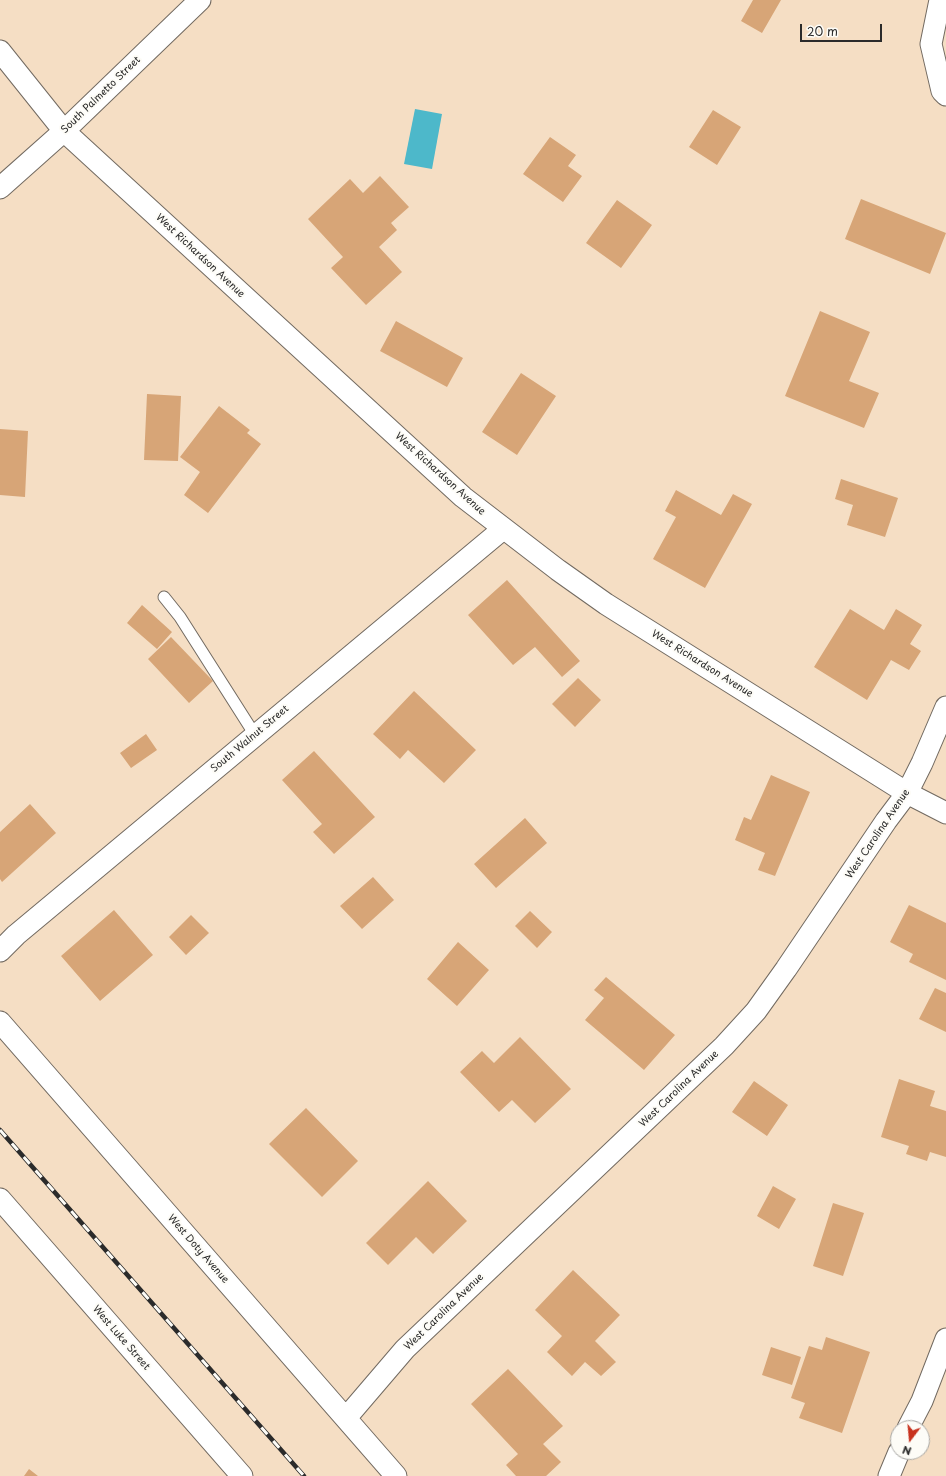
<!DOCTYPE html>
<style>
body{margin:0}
#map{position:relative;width:946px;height:1476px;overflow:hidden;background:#f5dec4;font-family:"Playpen Sans",sans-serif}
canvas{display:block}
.north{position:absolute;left:890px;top:1420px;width:40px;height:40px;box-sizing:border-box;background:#fdfcf7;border:1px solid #a9a8a5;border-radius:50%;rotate:196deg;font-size:11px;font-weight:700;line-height:16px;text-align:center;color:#2b2b2b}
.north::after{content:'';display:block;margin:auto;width:14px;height:18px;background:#c8321e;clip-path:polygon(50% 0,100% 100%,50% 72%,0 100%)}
.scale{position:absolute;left:800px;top:24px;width:82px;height:18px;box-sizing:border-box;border:2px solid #2b2b2b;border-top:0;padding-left:5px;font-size:12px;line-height:14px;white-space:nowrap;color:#2b2b2b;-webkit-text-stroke:3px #fdfcf7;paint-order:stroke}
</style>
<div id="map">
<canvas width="946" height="1476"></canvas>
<div class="north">N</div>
<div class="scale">20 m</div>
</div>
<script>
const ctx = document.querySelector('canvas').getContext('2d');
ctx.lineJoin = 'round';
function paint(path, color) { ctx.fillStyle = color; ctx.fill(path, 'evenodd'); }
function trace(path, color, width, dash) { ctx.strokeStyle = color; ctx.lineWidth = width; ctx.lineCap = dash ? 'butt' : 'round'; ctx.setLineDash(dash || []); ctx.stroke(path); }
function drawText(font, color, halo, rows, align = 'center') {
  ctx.font = font + ' "Playpen Sans",sans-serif'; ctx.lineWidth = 4; ctx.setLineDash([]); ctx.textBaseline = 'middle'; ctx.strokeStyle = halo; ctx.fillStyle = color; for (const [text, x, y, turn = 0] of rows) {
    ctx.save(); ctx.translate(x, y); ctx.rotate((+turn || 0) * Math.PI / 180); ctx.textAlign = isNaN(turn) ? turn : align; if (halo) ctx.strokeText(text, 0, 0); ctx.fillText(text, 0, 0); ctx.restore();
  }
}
const water = new Path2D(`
 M415 109 442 114 432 169 404 164Z`);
const building = new Path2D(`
 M753 0H781L762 33 741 21Z
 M713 110 741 127 717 165 689 147Z
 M550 137 576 155 568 166 582 176 563 202 523 174Z
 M380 176 409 207 391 223 397 230 379 247 402 272 366 305 331 268 343 257 308 219 350 179 363 193Z
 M861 199 946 233 930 274 845 239Z
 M617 200 652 225 621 268 586 243Z
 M820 311 870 332 849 381 879 393 864 428 785 396Z
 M396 321 463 358 447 387 380 351Z
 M521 373 556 396 517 455 482 432Z
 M147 394 181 396 178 461 144 460Z
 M219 406 250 430 247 433 261 444 208 513 184 495 200 472 180 457Z
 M0 429 28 431 25 497 0 495Z
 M841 479 898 498 885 537 847 525 853 505 835 499Z
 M676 490 721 515 733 494 752 504 705 588 653 559 676 517 665 511Z
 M507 580 580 661 562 677 535 647 513 665 468 615Z
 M142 605 172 632 157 649 127 623Z
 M850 609 884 630 896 609 922 625 910 644 921 651 909 670 891 660 867 700 814 667Z
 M171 637 213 681 189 703 148 659Z
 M578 678 601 700 575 727 552 704Z
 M414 691 476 750 444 783 408 750 400 759 373 734Z
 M146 734 157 750 131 768 120 753Z
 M314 751 375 817 334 854 313 832 322 824 282 780Z
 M771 775 810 792 775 876 758 870 765 853 735 840 744 817 751 820Z
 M30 804 56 833 2 882 0 879V832Z
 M525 818 547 843 496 888 474 864Z
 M373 877 394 900 362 929 340 906Z
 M909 905 946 923V980L909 962 913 954 890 942Z
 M114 910 153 955 100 1001 61 956Z
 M530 911 552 932 537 948 515 926Z
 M191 915 209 933 186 955 169 937Z
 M458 942 489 970 457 1006 427 979Z
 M606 977 675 1035 644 1070 585 1020 604 998 594 990Z
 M935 988 946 993V1032L919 1019Z
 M520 1037 571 1089 535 1123 512 1100 499 1112 460 1072 482 1051 494 1063Z
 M899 1079 935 1091 930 1106 946 1111V1157L930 1152 927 1161 906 1154 909 1146 881 1137Z
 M754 1081 788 1105 767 1136 732 1112Z
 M306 1108 358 1161 322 1197 269 1144Z
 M428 1181 467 1221 433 1254 416 1237 388 1265 366 1243Z
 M773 1186 796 1199 779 1229 757 1216Z
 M833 1203 864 1213 843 1276 813 1266Z
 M573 1270 620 1315 595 1341 616 1362 601 1376 585 1362 572 1376 547 1352 562 1336 535 1310Z
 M826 1337 870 1352 842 1433 799 1418 805 1403 791 1398 809 1346 822 1350Z
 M771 1347 801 1357 792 1385 762 1375Z
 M508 1369 563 1426 543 1444 561 1462 546 1476H516L506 1465 518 1454 471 1404Z
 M29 1469 38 1476H24Z`);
const service = new Path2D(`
 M164 597 180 617 255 735`);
const minor = new Path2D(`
 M940 0 931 44 942 91 946 95
 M0 51 64 131 463 497 558 570 606 604 907 793 946 813
 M0 188 64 131 200 0
 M0 951 16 935 503 529
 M0 1022 396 1476
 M0 1199 242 1476
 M346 1418 405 1349 724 1046 756 1011 786 969 886 821 907 793 922 763 946 707
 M908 1428 922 1401 946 1339
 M889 1476 899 1452`);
const rail = new Path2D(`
 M0 1130 304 1476`);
const streetNames = [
 ["South Palmetto Street",101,95,-44],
 ["West Richardson Avenue",200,256,43],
 ["West Richardson Avenue",440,474,42],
 ["West Richardson Avenue",702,664,32],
 ["South Walnut Street",250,739,-40],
 ["West Carolina Avenue",878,834,-56],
 ["West Carolina Avenue",679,1089,-44],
 ["West Doty Avenue",198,1249,49],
 ["West Carolina Avenue",444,1312,-44],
 ["West Luke Street",121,1338,49]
];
paint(water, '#4db8ca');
paint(building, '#d7a577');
trace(service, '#726a61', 13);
trace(minor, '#726a61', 23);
trace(service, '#fff', 11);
trace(minor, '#fff', 21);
trace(rail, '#2b2b2b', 4.5);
trace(rail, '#fdfcf7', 3, [9]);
drawText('10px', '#2b2b2b', '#fdfcf7', streetNames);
</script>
